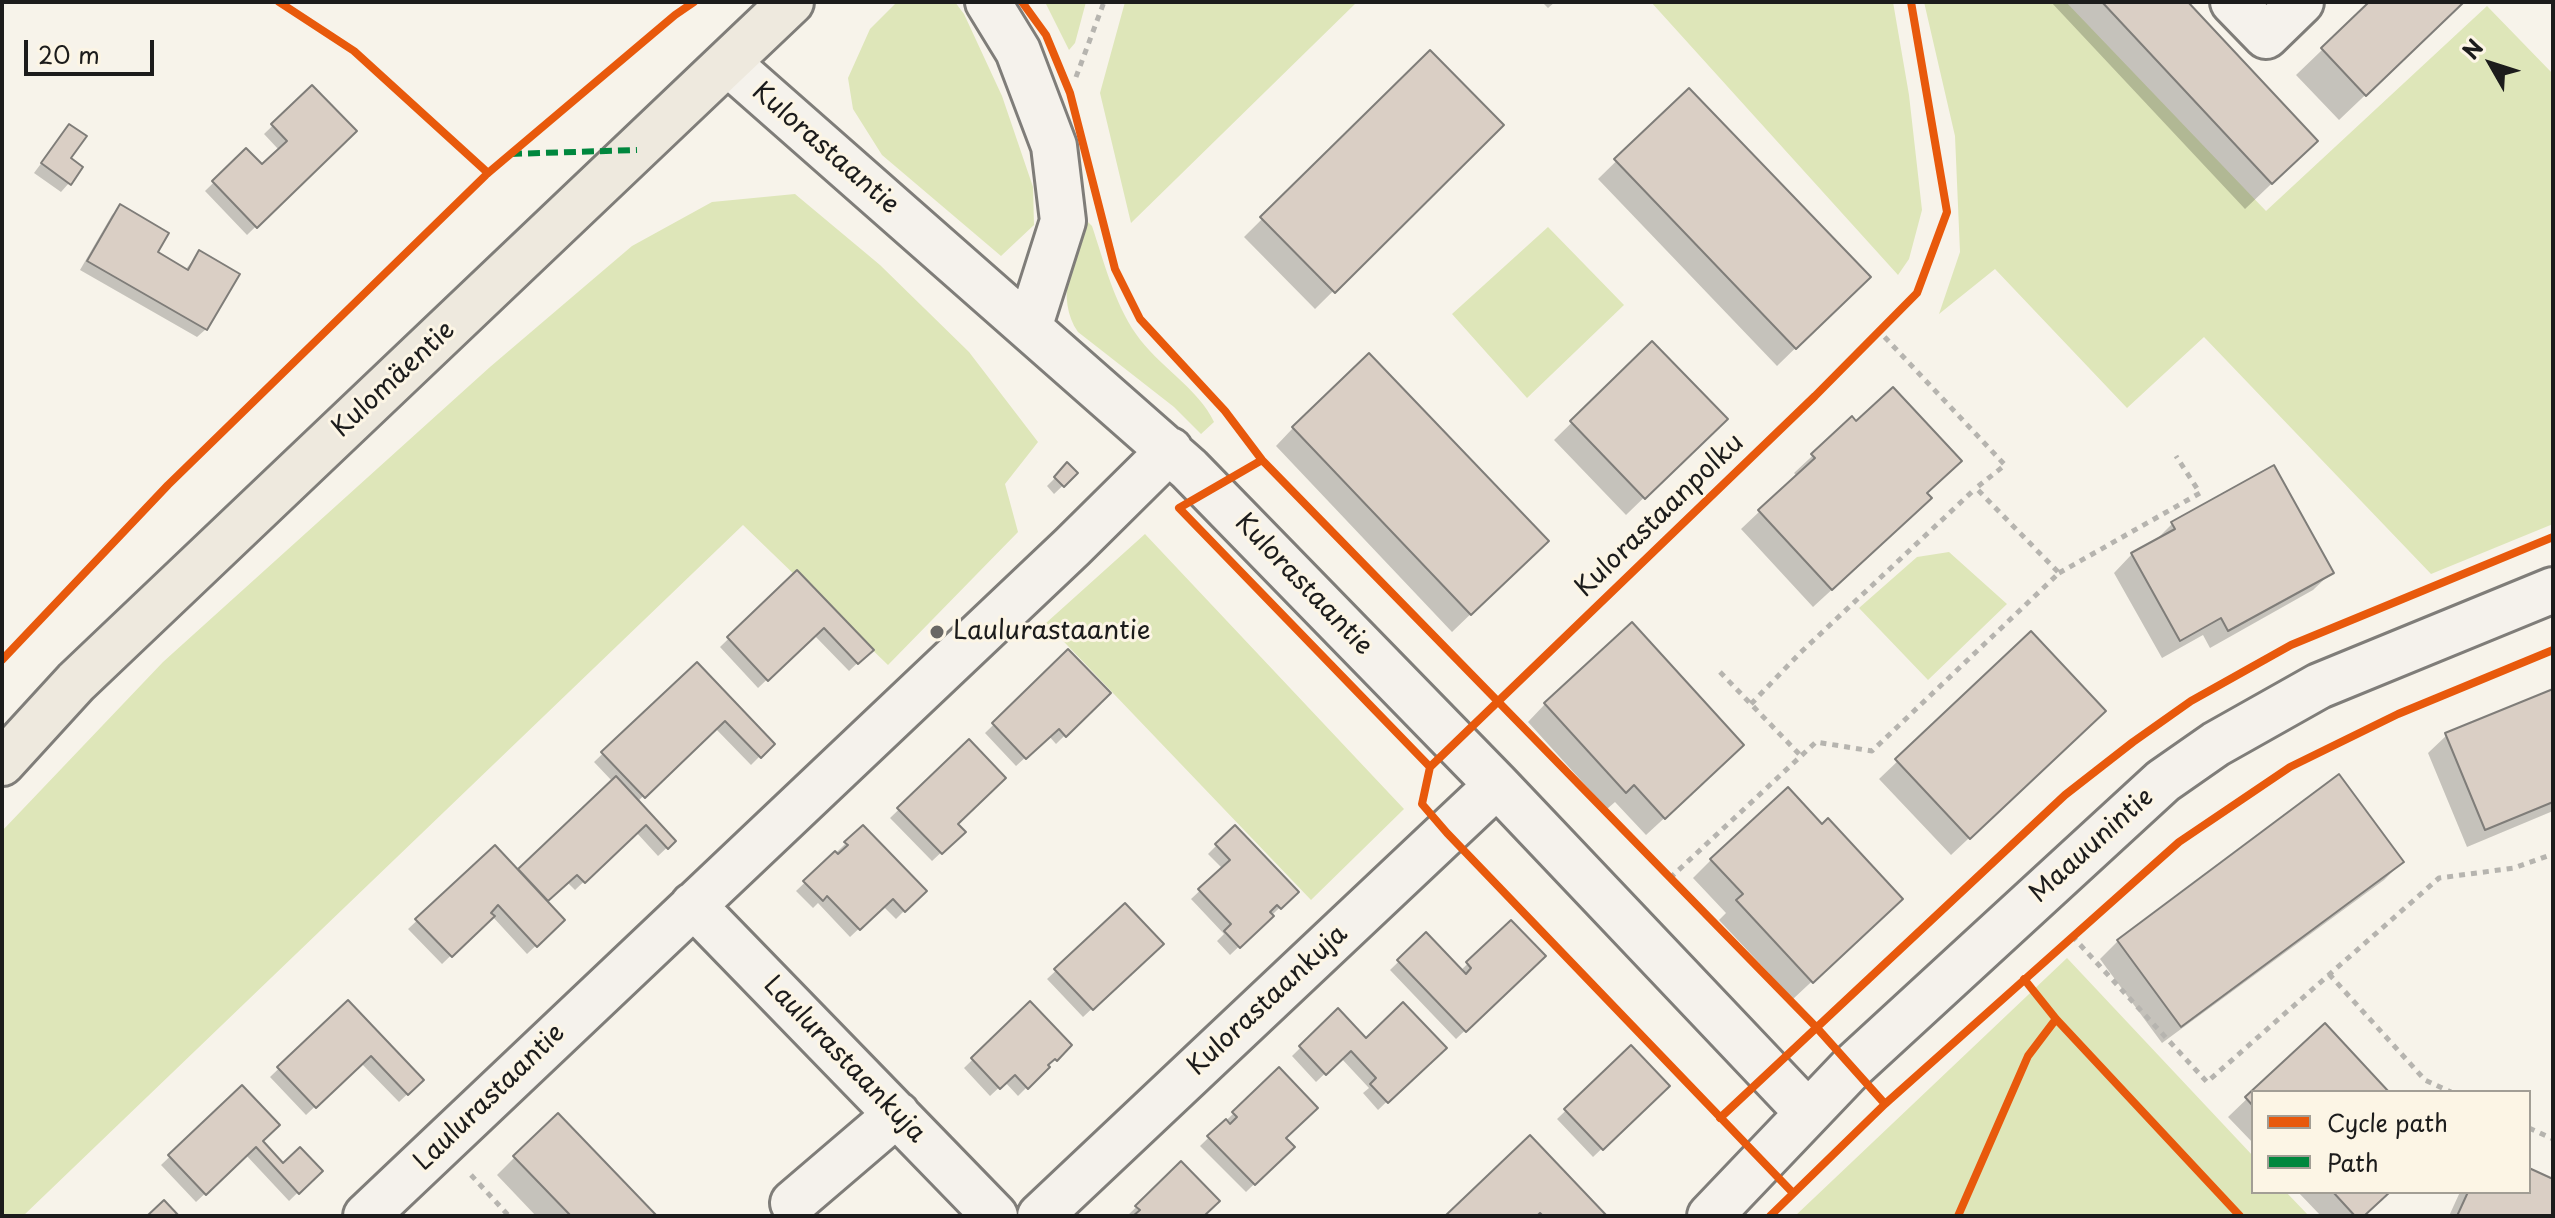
<!DOCTYPE html>
<meta charset="utf-8">
<style>
body{margin:0}
#map{position:relative;width:2555px;height:1218px;overflow:hidden;background:#f7f3ea;font-family:"Playpen Sans",sans-serif}
canvas{display:block}
.frame{position:absolute;inset:0;border:4px solid #1c1c1c;pointer-events:none}
.legend{position:absolute;left:2251px;top:1090px;width:280px;height:104px;box-sizing:border-box;background:#fcf5e5;border:2px solid #a29e95;margin:0;padding:10px 14px;list-style:none;font-size:24px;color:#1c1c1c}
.legend li{display:flex;align-items:center;gap:16px;height:40px}
.legend b{width:40px;border:2px solid #a29e95}
.north{position:absolute;left:2451px;top:24px;width:80px;height:80px;-webkit-text-stroke:6px #fcf5e5;paint-order:stroke;rotate:309deg;font-size:22px;font-weight:700;line-height:32px;text-align:center;color:#1c1c1c}
.north::after{content:'';display:block;margin:auto;width:28px;height:36px;background:#1c1c1c;clip-path:polygon(50% 0,100% 100%,50% 72%,0 100%)}
.scale{position:absolute;left:24px;top:40px;width:130px;height:36px;box-sizing:border-box;border:4px solid #1c1c1c;border-top:0;padding-left:10px;font-size:24px;line-height:28px;white-space:nowrap;color:#1c1c1c;-webkit-text-stroke:6px #fcf5e5;paint-order:stroke}
</style>
<div id="map">
<canvas width="2555" height="1218"></canvas>
<div class="frame"></div>
<ul class="legend">
<li><b style="height:10px;background:#e8590c"></b>Cycle path</li>
<li><b style="height:10px;background:#00873e"></b>Path</li>
</ul>
<div class="north">N</div>
<div class="scale">20 m</div>
</div>
<script>
const ctx = document.querySelector('canvas').getContext('2d');
ctx.lineJoin = 'round';
function paint(path, color) { ctx.fillStyle = color; ctx.fill(path, 'evenodd'); }
function trace(path, color, width, dash) { ctx.strokeStyle = color; ctx.lineWidth = width; ctx.lineCap = dash ? 'butt' : 'round'; ctx.setLineDash(dash || []); ctx.stroke(path); }
function drawText(font, color, halo, rows, align = 'center') {
  ctx.font = font + ' "Playpen Sans",sans-serif'; ctx.lineWidth = 6; ctx.setLineDash([]); ctx.textBaseline = 'middle'; ctx.strokeStyle = halo; ctx.fillStyle = color; for (const [text, x, y, turn = 0] of rows) {
    ctx.save(); ctx.translate(x, y); ctx.rotate((+turn || 0) * Math.PI / 180); ctx.textAlign = isNaN(turn) ? turn : align; if (halo) ctx.strokeText(text, 0, 0); ctx.fillText(text, 0, 0); ctx.restore();
  }
}
const green = new Path2D(`
 M897 2H955L964 14 1002 96 1033 187 1034 225 1001 256 882 155 853 109 848 78 870 29Z
 M1045 2H1086L1075 43 1069 50Z
 M1125 2H1357L1131 223 1100 93Z
 M1651 2H1893L1909 95 1922 210 1909 259 1898 275Z
 M1924 2H2066L2266 211 2487 6 2553 74V524L2431 574 2204 337 2127 408 1995 269 1939 314 1960 252 1955 136Z
 M795 194 880 265 969 352 1038 442 1005 484 1018 532 888 665 743 525 23 1216H2V831L163 662 490 367 632 246 712 202Z
 M1085 219 1092 226C1104 262 1114 302 1136 334 1157 365 1199 389 1214 422L1201 434 1174 407 1078 332C1055 299 1072 253 1085 219Z
 M1548 227 1624 305 1527 398 1452 314Z
 M1145 534 1404 809 1311 900 1046 623Z
 M1949 552 2007 604 1928 680 1859 608 1917 557Z
 M2067 958 2253 1156V1192H2286L2309 1216H1795Z`);
const shadow = new Path2D(`
 M1542 2H1555L1548 8Z
 M2051 2H2185L2289 167 2245 209Z
 M2372 2H2463L2339 120 2296 75Z
 M1430 52 1501 125 1315 309 1244 237Z
 M312 88 354 131 247 235 205 191 246 151 262 167 279 150 264 134Z
 M1689 90 1850 295 1777 366 1598 179Z
 M69 126V183L61 192 34 173Z
 M120 207 155 253 185 270 199 253 206 329 197 337 80 270 112 215Z
 M1652 344 1725 419 1626 515 1554 440Z
 M1852 419 1925 493 1912 516 1813 607 1741 529 1797 476 1794 473Z
 M1293 428 1528 559 1452 632 1276 446Z
 M1068 465 1076 473 1054 494 1047 486Z
 M2172 524 2332 572 2313 590 2210 648 2203 635 2162 658 2114 573 2132 554 2154 542Z
 M797 572 871 650 849 671 814 635 758 688 720 647Z
 M2031 634 2086 728 1951 855 1879 779Z
 M1068 652 1108 693 1056 744 1049 736 1016 766 985 733Z
 M696 664 772 744 751 765 715 728 637 802 674 841 658 856 636 832 575 890 567 882 545 902 563 920 527 954 492 916 442 964 408 929 495 848 517 872 613 782 594 762Z
 M2553 691V811L2467 847 2428 753 2447 735Z
 M1545 704 1724 763 1646 835 1615 802 1607 809 1528 722Z
 M969 742 956 824 963 832 932 861 890 818Z
 M863 827 924 891 896 919 883 906 850 937 818 903 813 908 796 891Z
 M1235 827 1296 892 1230 955 1217 941 1224 934 1191 899 1223 869 1208 854Z
 M1711 860 1882 916 1793 999 1719 920 1726 913 1693 878Z
 M2402 862 2384 880 2162 1043 2100 959 2118 941Z
 M1125 906 1161 944 1083 1017 1047 979Z
 M1511 923 1543 956 1456 1039 1390 970 1426 935 1460 971Z
 M348 1002 422 1080 399 1102 361 1063 306 1115 270 1077Z
 M1030 1004 1069 1045 1018 1096 1005 1082 990 1096 964 1068Z
 M1338 1011 1366 1040 1444 1047 1378 1110 1363 1093 1369 1088 1341 1058 1316 1082 1292 1056Z
 M1631 1048 1668 1086 1593 1157 1557 1119Z
 M242 1088 260 1141 283 1165 320 1171 289 1201 246 1155 196 1202 161 1165Z
 M2253 1093V1143L2228 1117Z
 M1234 1113 1284 1138 1292 1147 1246 1192 1200 1146Z
 M515 1157 654 1216H536L497 1175Z
 M1181 1164 1202 1216H1127L1128 1215Z
 M2529 1170 2553 1182V1216H2449L2460 1192H2529Z
 M2298 1192H2388L2363 1216H2321Z`);
const building = new Path2D(`
 M2102 2H2188L2318 141 2272 184Z
 M2369 2H2464L2366 96 2321 48Z
 M1430 50 1504 125 1335 293 1260 217Z
 M312 85 357 131 257 228 212 181 246 148 262 164 287 141 271 124Z
 M1689 88 1871 277 1796 349 1614 159Z
 M69 124 87 136 71 158 83 167 71 185 41 163Z
 M120 204 169 233 158 252 188 270 199 250 240 274 207 330 87 261Z
 M1652 341 1728 419 1645 499 1570 421Z
 M1369 353 1549 541 1471 615 1292 427Z
 M1893 387 1962 461 1927 493 1932 498 1832 590 1758 510 1815 458 1811 454 1852 416 1856 421Z
 M1067 462 1078 473 1064 487 1054 477Z
 M2274 465 2334 573 2228 631 2221 618 2180 641 2131 553 2175 529 2171 522Z
 M797 570 874 650 858 664 824 628 768 681 727 637Z
 M1632 622 1744 745 1665 819 1634 785 1626 793 1544 703Z
 M2031 631 2106 711 1970 839 1895 759Z
 M1068 649 1111 693 1066 737 1059 729 1026 759 992 723Z
 M697 662 775 744 761 758 725 721 645 798 601 752Z
 M2553 689V802L2485 830 2445 733Z
 M969 739 1006 778 958 824 966 832 942 854 897 808Z
 M2339 774 2404 862 2181 1027 2117 940Z
 M616 776 676 841 668 849 646 825 585 883 577 875 548 901 518 869Z
 M1788 787 1822 824 1828 818 1903 899 1813 983 1736 900 1743 894 1710 859Z
 M863 825 927 891 905 912 893 899 860 930 827 896 823 901 803 881 835 851 838 854 848 845 844 842Z
 M1235 825 1299 892 1281 909 1277 905 1270 912 1274 916 1240 948 1224 931 1231 924 1198 889 1230 860 1215 844Z
 M495 845 565 920 537 947 498 905 491 913 495 916 452 957 415 919Z
 M1125 903 1164 944 1093 1010 1054 969Z
 M1511 920 1546 956 1466 1032 1397 960 1426 932 1466 974 1471 968 1466 962Z
 M348 1000 424 1080 408 1095 371 1056 316 1108 277 1067Z
 M1030 1001 1072 1045 1057 1061 1055 1059 1048 1065 1050 1067 1028 1089 1015 1075 1000 1089 971 1058Z
 M1403 1002 1447 1048 1388 1103 1370 1084 1376 1078 1351 1051 1326 1075 1299 1046 1338 1008 1366 1038Z
 M2325 1023 2389 1092H2253V1106L2245 1097Z
 M1631 1045 1670 1086 1603 1150 1564 1109Z
 M1279 1067 1318 1108 1286 1138 1295 1147 1255 1185 1207 1136 1226 1119 1230 1124 1237 1117 1232 1112Z
 M242 1085 280 1125 263 1141 283 1163 300 1147 323 1171 299 1194 256 1147 206 1195 168 1155Z
 M558 1113 657 1216H571L513 1156Z
 M1530 1135 1607 1216H1543L1540 1213 1537 1216H1445Z
 M1181 1161 1220 1201 1204 1216H1133L1140 1210 1135 1206Z
 M2529 1168 2553 1179V1216H2457L2468 1192H2529Z
 M2333 1192H2390L2364 1216H2355Z
 M164 1200 179 1216H147Z`);
const path = new Path2D(`
 M1076 77 1104 2
 M2059 573 2200 493 2176 456
 M1720 672 1801 756
 M1751 704 1800 653 1976 488
 M1670 878 1816 742 1872 751 2059 573 1976 488 2005 465 1879 331
 M2072 936 2207 1082 2439 878 2514 868 2553 854
 M2329 974 2425 1080 2451 1092
 M2529 1128 2553 1139
 M471 1175 509 1216`);
const minor = new Path2D(`
 M988 2 1018 51 1054 146 1063 221 1029 328
 M2233 2 2266 36 2301 2
 M728 63 1189 469 1497 785 1807 1112
 M693 905 995 1216
 M793 1203 897 1114
 M366 1216 1072 547 1170 450
 M1040 1216 1497 785
 M1710 1216 1853 1066 2163 781 2216 744 2319 686 2553 590`);
const major = new Path2D(`
 M2 763 76 682 791 2`);
const quiet = new Path2D(`
 M510 154 637 150`);
const cycleway = new Path2D(`
 M279 2 354 51 488 173
 M1022 2 1046 35 1070 93 1115 269 1140 319 1225 411 1262 460 1817 1028 1885 1104
 M1262 460 1179 508 1430 767 1422 804 1447 833 1793 1193
 M2 660 168 485 488 173 675 15 694 2
 M1430 767 1815 396 1917 293 1947 212 1911 2
 M2024 979 2056 1019 2240 1216
 M1720 1118 2065 795 2133 742 2191 701 2291 645 2553 537
 M1770 1216 1885 1104 2179 842 2290 767 2398 714 2553 650
 M1958 1216 2028 1056 2056 1019`);
const markers = [
 [937,632,8,"#696764"]
];
const streetNames = [
 ["Kulorastaantie",825,149,41],
 ["Kulomäentie",394,380,-43],
 ["Kulorastaanpolku",1660,516,-44],
 ["Kulorastaantie",1303,585,46],
 ["Maauunintie",2092,846,-42],
 ["Kulorastaankuja",1268,1001,-43],
 ["Laulurastaankuja",844,1060,46],
 ["Laulurastaantie",490,1098,-44]
];
const poiNames = [
 ["Laulurastaantie",953,632]
];
paint(green, '#dee6b9');
paint(shadow, '#0003');
paint(building, '#dacfc5');
trace(building, '#7f7d79', 2);
trace(minor, '#7f7d79', 50);
trace(major, '#7f7d79', 50);
trace(path, '#b6b4af', 5, [6, 6]);
trace(minor, '#f5f2ec', 44);
trace(major, '#eee9de', 44);
trace(quiet, '#00873e', 6, [12, 6]);
trace(cycleway, '#e8590c', 8);
for (const [x, y, r, color] of markers) { const dot = new Path2D(); dot.arc(x, y, r, 0, 2 * Math.PI); ctx.fillStyle = color; ctx.fill(dot); trace(dot, '#fcf5e5', 3); }
drawText('26px', '#1c1c1c', '#fcf5e5', streetNames);
drawText('26px', '#1c1c1c', '#fcf5e5', poiNames, 'left');
</script>
